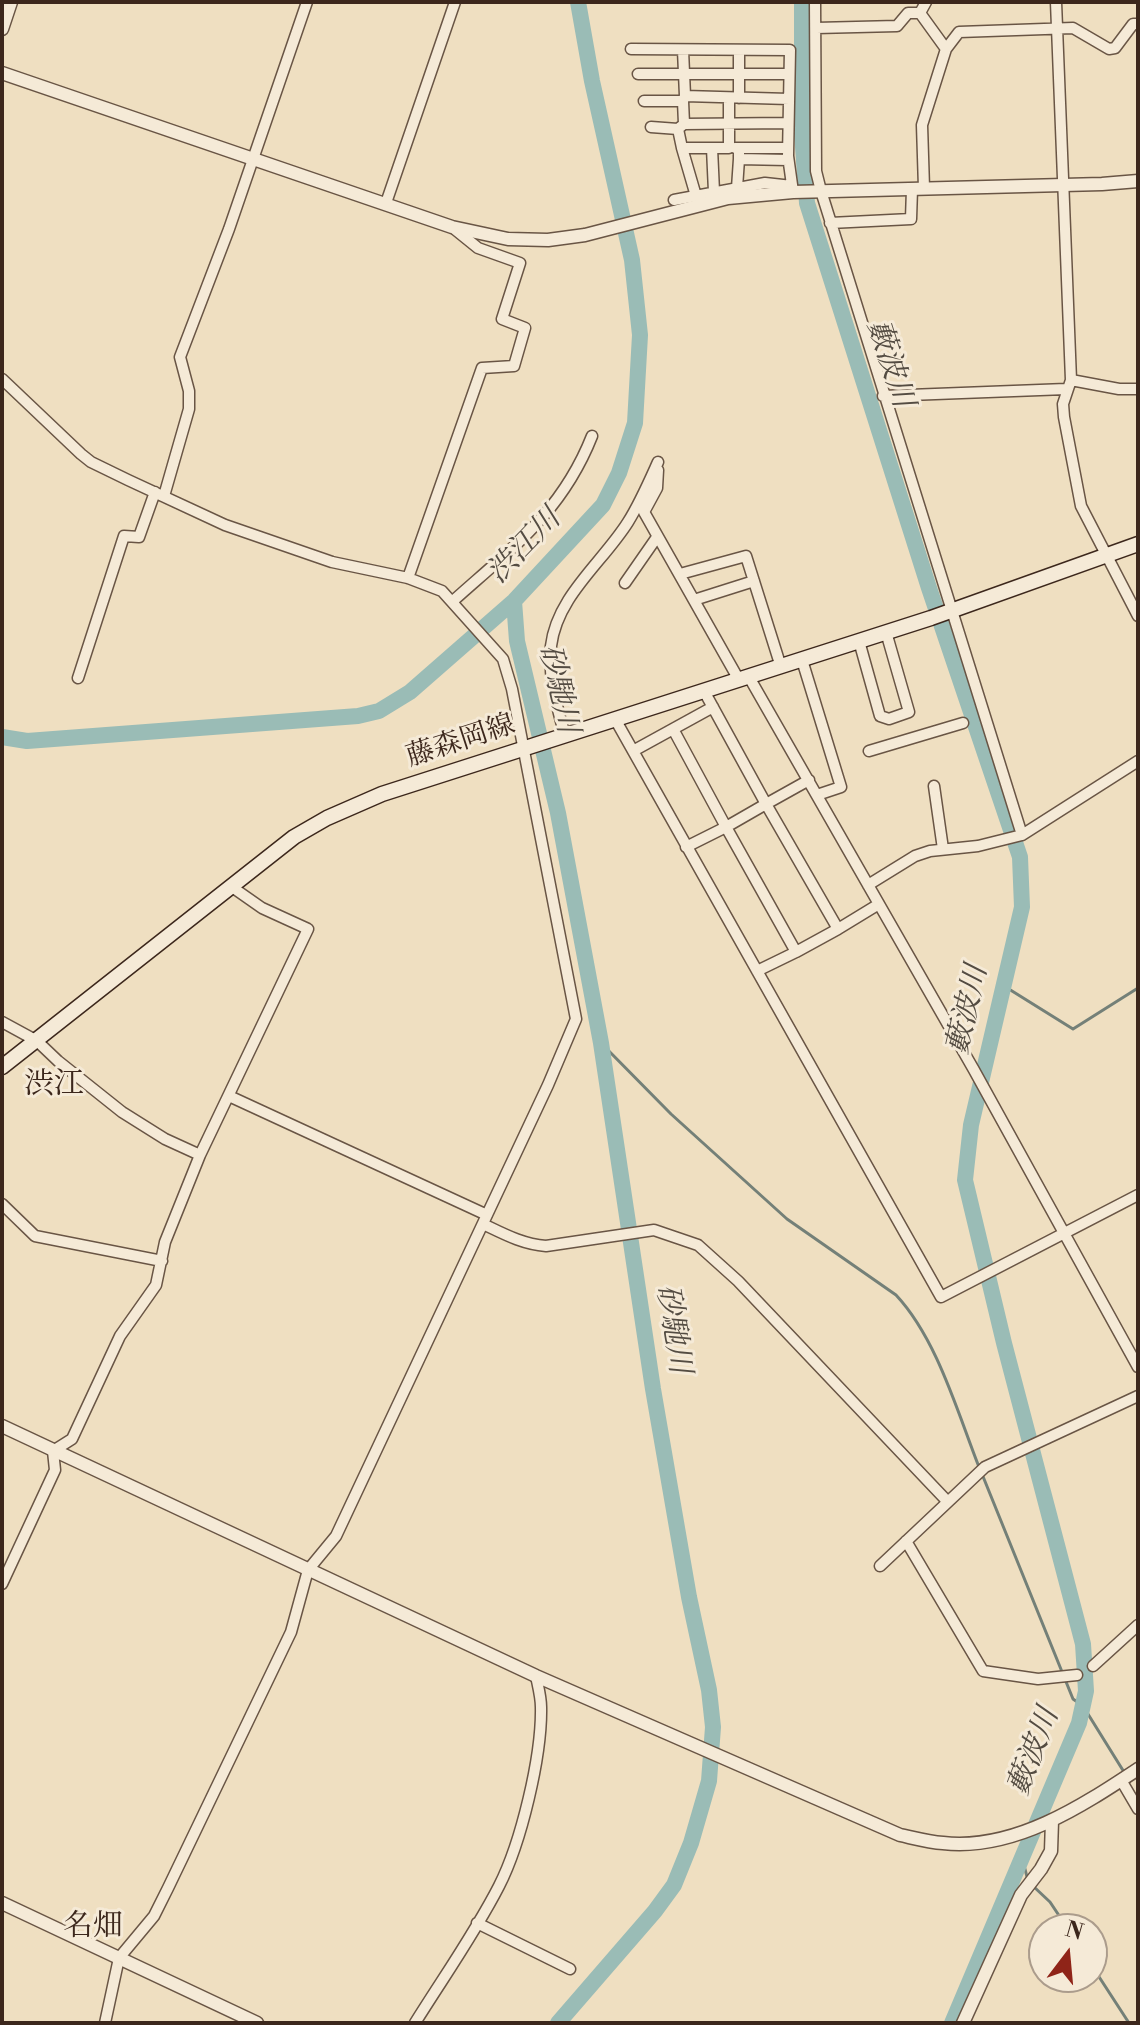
<!DOCTYPE html>
<meta charset="utf-8">
<style>
body{margin:0}
#map{position:relative;width:1140px;height:2025px;overflow:hidden;background:#efdfc1;font-family:"Libre Bodoni",serif}
canvas{display:block}
.frame{position:absolute;inset:0;border:4px solid #3c271c;pointer-events:none}
.north{position:absolute;left:1028px;top:1913px;width:80px;height:80px;box-sizing:border-box;background:#f5ead7;border:2px solid #ab9c8c;border-radius:50%;rotate:16deg;font-size:22px;font-weight:700;line-height:32px;text-align:center;color:#3c271c}
.north::after{content:'';display:block;margin:auto;width:28px;height:36px;background:#8f2418;clip-path:polygon(50% 0,100% 100%,50% 72%,0 100%)}
</style>
<div id="map">
<canvas width="1140" height="2025"></canvas>
<div class="frame"></div>
<div class="north">N</div>
</div>
<script>
const ctx = document.querySelector('canvas').getContext('2d');
ctx.lineJoin = 'round';
function trace(path, color, width, dash) { ctx.strokeStyle = color; ctx.lineWidth = width; ctx.lineCap = dash ? 'butt' : 'round'; ctx.setLineDash(dash || []); ctx.stroke(path); }
function drawText(font, color, halo, rows, align = 'center') {
  ctx.font = font + ' "Libre Bodoni","Noto Serif JP",serif'; ctx.lineWidth = 6; ctx.setLineDash([]); ctx.textBaseline = 'middle'; ctx.strokeStyle = halo; ctx.fillStyle = color; for (const [text, x, y, turn = 0] of rows) {
    ctx.save(); ctx.translate(x, y); ctx.rotate((+turn || 0) * Math.PI / 180); ctx.textAlign = isNaN(turn) ? turn : align; if (halo) ctx.strokeText(text, 0, 0); ctx.fillText(text, 0, 0); ctx.restore();
  }
}
const stream = new Path2D(`
 M1004 986 1073 1029 1138 988
 M601 1043 671 1114 787 1219 896 1295C937 1339 957 1411 979 1467
 M982 1474 1073 1699 1083 1706 1124 1772
 M1023 1861 1028 1881
 M1033 1886 1050 1902 1068 1929
 M1092 1966 1129 2023`);
const river = new Path2D(`
 M802 2V133L807 203 929 588 1020 857 1022 907 971 1125 965 1180 1004 1343 1083 1644 1086 1691 1079 1723 952 2023
 M514 601 517 641 558 813 601 1043 653 1389 689 1597 709 1690 713 1727 709 1781 691 1843 674 1885 655 1911 558 2023
 M2 737 27 741 358 716 379 711 410 692 514 601 603 505 619 473 635 423 640 335 632 260 592 81 578 2`);
const minor = new Path2D(`
 M815 2 816 171 821 191 1022 835
 M1056 2 1071 380 1063 404 1064 417 1081 506 1138 616
 M920 13 926 2
 M816 28 897 26 908 13H920L946 49
 M631 49 790 50 788 156 793 192
 M683 50 685 96 789 99
 M739 50V98
 M638 74H789
 M644 101H683L685 96
 M684 124 788 123
 M651 127 678 129 684 124 683 101
 M678 129 682 148H729V98
 M682 148 696 196
 M712 148 714 192
 M735 148H788
 M739 148V159L788 160
 M737 188 739 159
 M924 188 922 125 946 49 959 32 1073 28 1109 49 1115 48 1133 24H1138
 M674 200 765 183 792 186
 M386 203 455 2
 M830 223 911 219 912 189
 M2 379 81 454 91 462 128 480 225 525 332 562 408 578 442 591 503 659 512 689 576 1019 548 1085 336 1536 308 1570 291 1632 168 1888 154 1916 119 1958 105 2023
 M1071 380 1119 389H1138
 M883 396 1066 389
 M658 470 657 488 644 512 739 680
 M164 496 189 409V391L180 357 229 229 307 2
 M680 574 746 556 781 667
 M408 578 482 368 514 366 525 328 502 319 520 263 478 248 452 227
 M625 583 657 537
 M694 600 754 581
 M453 601C512 548 562 512 592 436
 M859 641 880 716 889 719 909 712 886 632
 M802 660 841 787 817 795
 M749 677 974 1070 1138 1367
 M78 678 124 536 139 537 155 492
 M704 691 766 804 809 780
 M615 719 941 1297 1138 1195
 M673 729 726 827 766 804 838 929 879 904
 M565 736C557 706 548 677 551 646 557 596 603 562 628 522 640 503 649 482 658 462
 M633 751 713 707
 M869 751 963 723
 M934 786 943 849
 M686 847 726 827 796 952 838 929
 M868 885 915 856 930 851 978 846 1022 835 1138 761
 M757 971 796 952
 M2 1022 37 1041 58 1061 122 1112 165 1139 200 1155
 M229 1096 487 1215
 M2 1204 35 1236 162 1261
 M483 1224C504 1234 522 1244 546 1246L654 1230 698 1245 738 1281 947 1501
 M906 1541 983 1671 1038 1679 1077 1675
 M880 1566 985 1467 1138 1396
 M2 1584 55 1470 53 1451 72 1439 120 1336 156 1285 165 1242 200 1155 308 929 262 908 232 887
 M1093 1666 1138 1625
 M1121 1780 1138 1809
 M477 1923 570 1969
 M415 2023C443 1978 475 1933 499 1886 521 1843 542 1756 541 1707 541 1697 538 1686 536 1676`);
const tertiary = new Path2D(`
 M2 29 11 2
 M2 73 452 227 508 239 548 240 585 235 728 198 793 192 1102 184 1138 181
 M2 1426 536 1676 900 1835C914 1838 929 1842 943 1843 1014 1851 1082 1806 1138 1769
 M2 1903 257 2023
 M963 2023 1021 1895 1041 1869 1051 1851 1052 1821`);
const secondary = new Path2D(`
 M2 1067 294 837 327 818 382 794 931 618 1138 544`);
const streetNames = [
 ["藤森岡線",461,742,-18]
];
const waterNames = [
 ["藪波川",889,364,72],
 ["渋江川",525,547,-46],
 ["砂馳川",557,689,77],
 ["藪波川",969,1010,-77],
 ["砂馳川",672,1329,81],
 ["藪波川",1035,1752,-69]
];
const neighbourhoodNames = [
 ["渋江",54,1086],
 ["名畑",93,1928]
];
trace(stream, '#748078', 3);
trace(river, '#9abcb6', 16);
trace(minor, '#695545', 13);
trace(tertiary, '#695545', 15);
trace(secondary, '#3c271c', 17);
trace(minor, '#f5ead7', 10);
trace(tertiary, '#f5ead7', 12);
trace(secondary, '#f5ead7', 14);
drawText('28px', '#3c271c', '#f5ead7', streetNames);
drawText('italic 30px', '#544c42', '#f5ead7', waterNames);
drawText('30px', '#3c271c', '#f5ead7', neighbourhoodNames);
</script>
